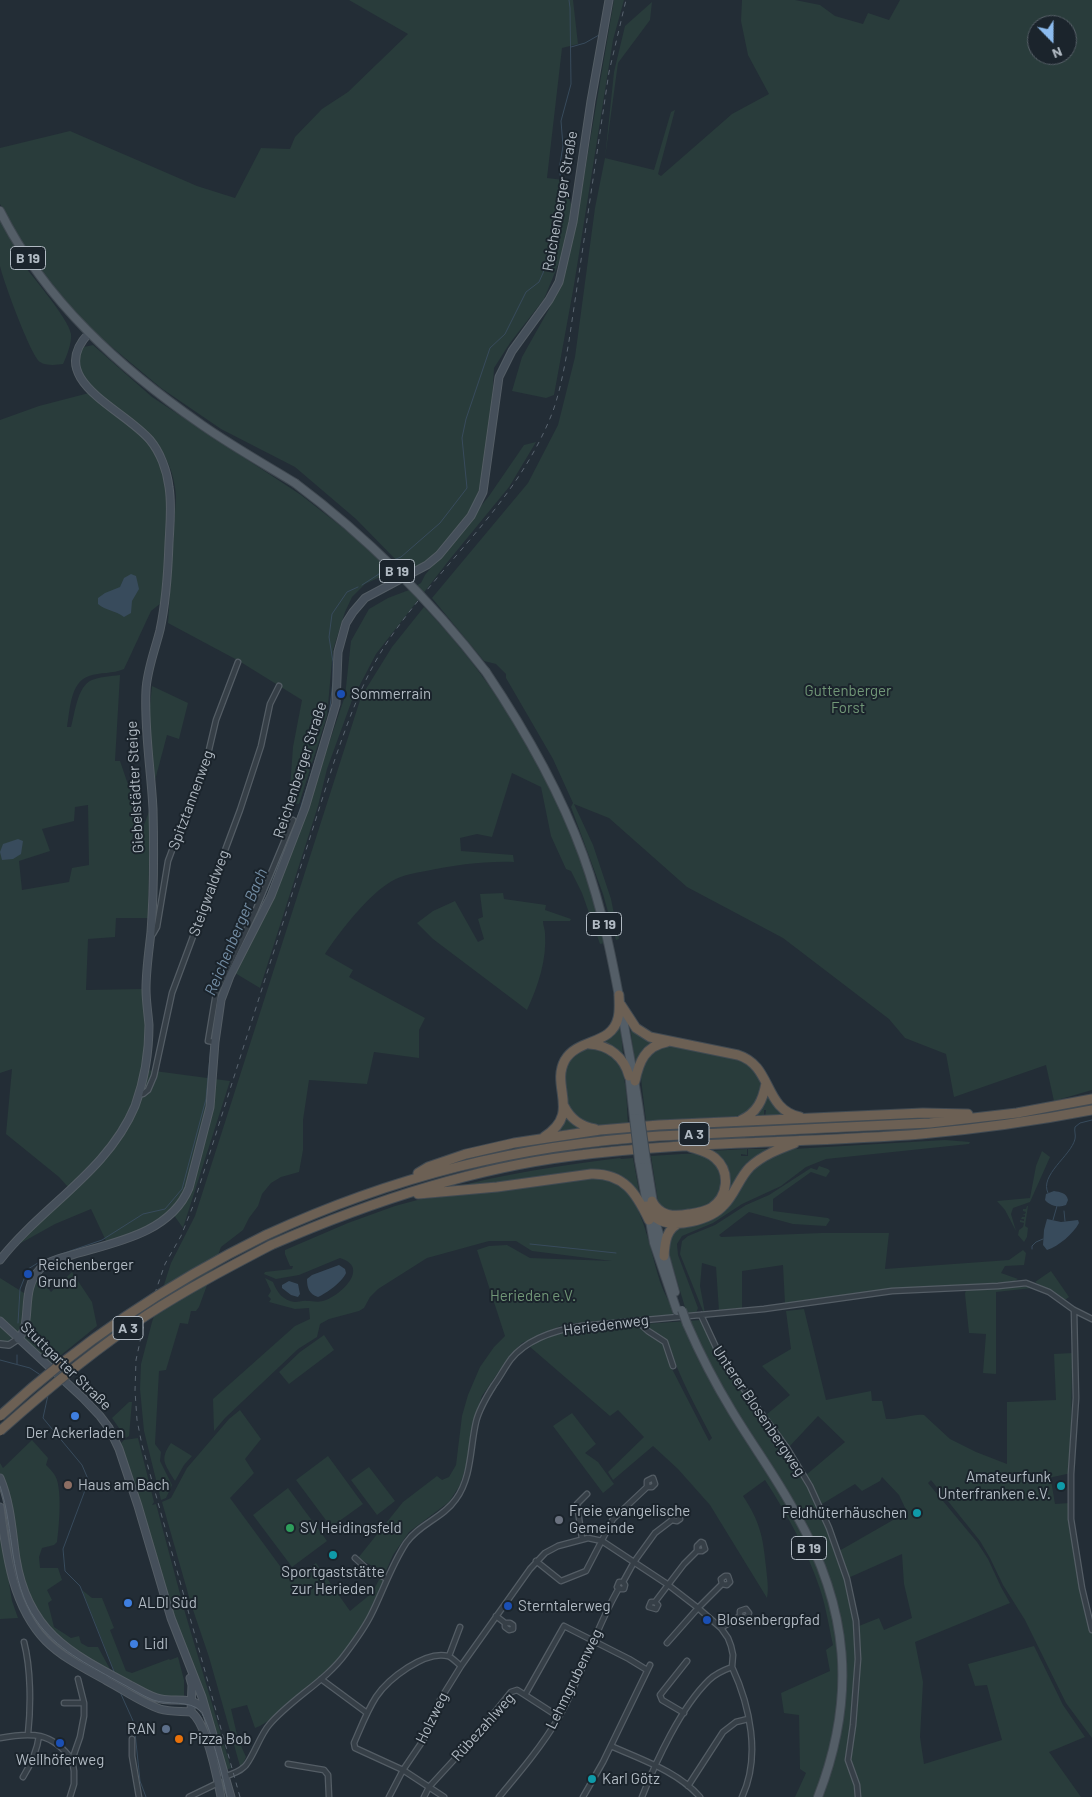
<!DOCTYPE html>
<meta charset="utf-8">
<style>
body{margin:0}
#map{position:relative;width:1092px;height:1797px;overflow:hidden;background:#232d36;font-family:Barlow,sans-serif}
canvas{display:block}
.north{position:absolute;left:1027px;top:15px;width:50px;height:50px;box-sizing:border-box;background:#1b242c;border:1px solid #576068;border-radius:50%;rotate:158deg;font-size:14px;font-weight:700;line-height:20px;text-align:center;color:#b1bac3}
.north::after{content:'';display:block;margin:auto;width:18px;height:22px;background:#8cbbee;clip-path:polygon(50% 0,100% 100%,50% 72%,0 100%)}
</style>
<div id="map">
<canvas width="1092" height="1797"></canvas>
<div class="north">N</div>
</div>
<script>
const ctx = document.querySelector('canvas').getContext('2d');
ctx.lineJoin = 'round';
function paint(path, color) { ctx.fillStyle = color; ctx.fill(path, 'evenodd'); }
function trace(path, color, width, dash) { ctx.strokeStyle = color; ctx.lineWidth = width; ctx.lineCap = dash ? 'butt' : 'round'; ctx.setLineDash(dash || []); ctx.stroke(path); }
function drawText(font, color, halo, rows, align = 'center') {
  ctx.font = font + ' Barlow,sans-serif'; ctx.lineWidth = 4; ctx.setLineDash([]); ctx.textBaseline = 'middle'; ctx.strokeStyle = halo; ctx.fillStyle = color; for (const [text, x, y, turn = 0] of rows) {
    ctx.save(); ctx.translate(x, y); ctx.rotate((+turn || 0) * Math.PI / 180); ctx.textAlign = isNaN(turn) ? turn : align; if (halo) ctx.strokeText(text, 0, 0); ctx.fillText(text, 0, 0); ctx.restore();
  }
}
const green = new Path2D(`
 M349 0H573L578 44 562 48 547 178 564 180 571 204 579 206 614 0H624L613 40 574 285 554 395 546 398 512 391 522 357 549 309 560 284 563 253 544 299 510 343 494 368 492 404 482 483 467 517 433 558 406 574 399 563 356 519 295 467 221 429 161 388 83 323 46 280 17 235 0 204V148L70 131 197 186 235 198 261 148 290 149 295 137 322 109 348 92 408 34Z
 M742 0H795L820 5 835 16 863 24 868 13 889 20 900 0H1092V1090L1054 1101 1046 1065 954 1097 946 1054 905 1038 889 1019 783 938 687 887 609 818 574 804 593 845 611 899 619 939 616 940 603 894 571 807 573 803 553 759 513 690 506 678V674L496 664 484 661 432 598 528 483 558 425 575 357 595 208 605 158 614 72 625 26 652 2 650 20 618 63 605 158 654 170 671 112 675 110 658 174 661 176 732 114 769 94 748 55 741 21ZM1037 25H1067V55H1037Z
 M0 220 19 252 15 255C26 268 70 320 71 334 72 342 67 356 63 364 57 365 46 366 40 362 31 356 3 280 0 266 0 252 0 234 0 220Z
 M93 345 152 397 301 495 356 538 388 569 380 577 365 584 352 597 345 612 333 650 327 716 299 804 289 802 293 747 302 700 239 661 168 623 176 496C173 451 146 429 111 403 101 396 90 389 83 378 77 369 78 359 79 348Z
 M89 393C109 408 133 422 148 442 180 481 165 556 161 603L151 611 124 669C113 674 100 672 89 676 70 682 70 711 67 727H71C75 714 77 686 92 680 100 677 111 676 120 675L115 761H120L136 808 132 843 138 841 150 809 148 918H116L115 937 88 939 86 990 143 989C143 1008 147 1028 145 1047 139 1109 113 1146 68 1187L59 1177 6 1134 12 1069 0 1073V420L39 406ZM88 805 89 865 72 868 69 882 22 890 19 861 50 851 42 829 74 821 75 807Z
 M536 442 509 487 450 559 376 654 352 700 327 769 318 806 260 988 235 973 308 805 345 696 351 641 369 609 388 598 409 590 421 583 425 575 489 496 524 445Z
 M424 607C479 664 522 729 556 800 564 818 574 837 580 856 590 884 597 914 605 943L600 944 582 893 571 871 566 869 551 836 541 787 512 773 492 837 477 834 460 838 461 851 513 855 514 862C484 861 455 865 426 871 415 873 402 875 392 881 369 894 340 931 325 954L353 970 349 977 425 1018 419 1030V1058L374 1052 367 1084 309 1080 303 1120V1150L299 1172 281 1177 271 1183 262 1194 258 1206 249 1218 243 1230 221 1247 199 1307 196 1311H191L188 1324 180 1323 166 1370 159 1371 155 1444 161 1452 160 1461 172 1485 166 1498 161 1500 144 1431 140 1389 141 1364 152 1322 171 1263 195 1216 361 697 392 647Z
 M152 686 188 703 179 739 167 735 154 784 148 724Z
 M503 893 504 899 546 905 545 910 571 919 570 921H543C543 926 545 929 545 933 547 960 538 986 527 1010L433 939 417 923 433 911 455 901 478 942 484 939 478 919 483 917 480 894Z
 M619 1026H620L621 1029 623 1056 600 1041Z
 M630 1026 660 1042 636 1063H635Z
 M664 1046C681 1046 738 1054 750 1065 759 1072 763 1082 760 1092 756 1106 751 1111 737 1116L646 1121 640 1070 648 1055Z
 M588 1048C593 1048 602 1048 607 1051 629 1065 626 1100 628 1123 614 1124 594 1129 581 1122 566 1114 560 1079 567 1064 571 1056 580 1051 588 1048Z
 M147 1070 230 1081 183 1228 171 1211 136 1232 107 1243 91 1209 55 1224 12 1248 106 1158 136 1110Z
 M766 1093 790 1116 765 1117 766 1110H764V1117L750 1116Z
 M564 1116 581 1128 557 1131Z
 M945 1140 970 1142 969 1144 826 1159 806 1167 781 1186 742 1204 713 1223 682 1236 677 1244 678 1255 698 1308 696 1313 687 1314 669 1254C664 1215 697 1231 718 1216 726 1211 730 1202 735 1195 741 1186 747 1173 755 1166 764 1159 781 1151 793 1149Z
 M747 1149V1155L741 1154V1156H748V1149H773L727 1196 728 1185 709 1151Z
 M1042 1151 1050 1157 1030 1202 1013 1208 1011 1214 1016 1231 1005 1210 997 1201 1030 1198 1036 1166Z
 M682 1154C690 1154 699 1153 706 1156 727 1165 727 1195 707 1207 700 1211 681 1212 673 1213L661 1206 658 1201 651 1156Z
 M620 1158 621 1159 633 1158 639 1191H637C624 1177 611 1171 591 1170L447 1189C504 1174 562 1165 620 1158Z
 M819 1166 828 1169 830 1171 826 1177 811 1172 773 1199V1211L828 1218 830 1220 826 1226 793 1224 749 1212 719 1235 721 1237 822 1233H889L885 1269 1009 1260 1023 1250 1026 1253 1024 1265 1005 1266 1001 1273 1018 1279 1013 1282 892 1289 785 1304 783 1265 742 1271V1308L719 1311 716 1267 702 1263 700 1286 705 1313 703 1311 680 1254 682 1241 688 1236 715 1225 746 1205 769 1195 811 1168 817 1170Z
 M583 1178C594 1178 607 1176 617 1183 644 1199 651 1258 662 1287 666 1297 672 1306 675 1315L565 1324 522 1343 510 1355 482 1396 474 1419 467 1463 460 1485 449 1502 409 1532 393 1555 385 1573 358 1558 403 1502 437 1476 442 1480 449 1477 456 1465 462 1416 468 1395 480 1367 494 1347 505 1336 477 1250 489 1246 507 1245 530 1258 612 1261 532 1251 516 1241H489L427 1258 378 1289 370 1297 364 1308 359 1311 329 1319 320 1324 317 1337 298 1349 225 1418 214 1431 213 1399 295 1326 310 1319 309 1308 295 1309 269 1302 271 1299 268 1296 271 1291 265 1278 273 1282C277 1292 283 1301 295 1302 299 1302 303 1300 307 1301 313 1301 319 1303 326 1300 342 1294 370 1267 340 1258L299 1275 276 1279 264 1274 265 1272 292 1269 293 1266H290L285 1254V1250L348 1223 395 1206 421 1199 483 1193Z
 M1027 1206H1028L1025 1226 1028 1228 1027 1237 1024 1242 1018 1235 1019 1230 1023 1227 1024 1223 1020 1222V1220L1024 1221V1219H1021L1022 1217H1025V1215L1022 1214H1025L1026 1212 1023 1211V1209H1026Z
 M1051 1271 1069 1297 1065 1300 1035 1282Z
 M72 1272 92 1302 97 1326 50 1364 17 1331 8 1342H0V1278L24 1293 30 1294 34 1283 39 1277 51 1292Z
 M1032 1286V1288L996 1292V1374L983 1373 986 1334 969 1333 965 1294 966 1289Z
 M804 1309 826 1400 871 1391 872 1401H882L886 1419C898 1420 915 1413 924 1415L950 1439 976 1452 1007 1464V1402L1056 1400 1054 1354 1072 1353 1071 1473 1044 1479 1045 1481 1051 1480 1055 1504 1070 1503C1070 1536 1076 1568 1082 1600H1084L1092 1632V1738L1066 1703 1025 1620 1003 1585 990 1558 980 1541 931 1480 928 1483 977 1542 988 1559 1001 1587 1010 1603 915 1642 923 1682 920 1737 924 1764 1002 1740 987 1685 975 1686 968 1664 1034 1646 1063 1705 1085 1737 1049 1752 1081 1797H795L806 1773 800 1769 799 1715 784 1713 781 1693 830 1671 826 1650 833 1645C829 1627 826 1607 820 1589 807 1550 787 1514 765 1480L743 1496C760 1522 763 1536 766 1567 767 1578 769 1588 767 1598L710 1505 678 1469 653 1446 613 1480 608 1472 644 1437 618 1410 610 1416 529 1346 550 1335 564 1330 635 1323 664 1344 671 1367 709 1441 712 1438C695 1405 680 1379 668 1343L661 1339 644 1324 701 1320 720 1361 787 1451 809 1489 828 1530 846 1581 855 1624 857 1661 847 1761H851L859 1658V1626L879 1618 884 1630 912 1618 904 1584 902 1554 848 1578 839 1551 907 1512 899 1495 882 1477 880 1481 862 1491 855 1484 822 1504 806 1475 845 1442 818 1416 789 1447 766 1415 790 1395 762 1366 791 1349 786 1311Z
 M324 1335 334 1350 289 1384 279 1372 300 1352Z
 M129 1402H132L129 1436 126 1438 112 1418Z
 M240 1410 261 1439 245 1459 254 1473 230 1498 291 1581 316 1563 350 1611 372 1593 380 1578 385 1580C373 1606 362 1632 343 1654 327 1673 305 1689 285 1705 274 1714 269 1723 255 1728L247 1705 231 1709 238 1739 246 1757 242 1766H240L209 1657 191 1604 162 1502 171 1498 187 1468 229 1419Z
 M572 1413 596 1444 585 1453 598 1462 614 1484 603 1493 553 1426Z
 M138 1438 154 1502 152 1505 156 1504 184 1609 231 1768 226 1770 179 1633 119 1445 124 1440Z
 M32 1440 48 1458 46 1465C49 1468 52 1471 54 1474 63 1485 59 1527 57 1542L54 1545 42 1548 39 1557 40 1568H58L62 1580 47 1590 52 1600 48 1603 54 1627 71 1638 79 1636 81 1643 88 1647H98L111 1671C91 1660 63 1646 48 1628 17 1589 13 1529 5 1482L0 1473V1463L3 1468Z
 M171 1443 192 1456 184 1465 175 1481C165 1464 159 1460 171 1443Z
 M328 1456 363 1504 331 1527 296 1480Z
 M369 1467 395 1501 377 1515 351 1480Z
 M288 1488 327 1541 292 1567 253 1515Z
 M0 1529 12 1601 18 1618 0 1619Z
 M82 1590 92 1598H102L114 1628 110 1630 126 1671 132 1673 169 1659 170 1660 178 1657 184 1680V1699L154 1695 115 1673Z`);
const water = new Path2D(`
 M131 574 136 576 139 589 132 601 131 613 124 617C115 610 106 611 98 604V598L105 593 120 587 124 578Z
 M18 839 23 841 21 854 13 859 2 860 0 852 3 844Z
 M1054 1191C1060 1192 1067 1193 1068 1200L1066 1205C1059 1208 1050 1206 1045 1200L1046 1194Z
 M1047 1219 1061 1222 1078 1220 1079 1223C1073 1234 1059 1246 1047 1250L1043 1245 1044 1230Z
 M339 1265 345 1269 346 1273C342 1282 327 1293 318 1297 309 1294 307 1288 307 1279L312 1275Z
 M289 1281 298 1284 300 1294 298 1297 291 1295 282 1288V1285Z`);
const stream = new Path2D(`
 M571 47 585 43 599 35
 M391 561 401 557 440 523 467 488 462 438 466 419 490 348 505 334 526 292 539 282 543 273 561 221 563 187 559 170 563 146 561 121 571 84 570 8 569 0
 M379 574 395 575
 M362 585 379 574 387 565
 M296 822 329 716 333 681V662L329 637 332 614 347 592 358 587
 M253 923 289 839
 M215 1017 217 1004
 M1048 1193C1039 1175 1071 1156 1075 1139 1076 1135 1074 1131 1075 1127L1080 1123 1092 1120
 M1064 1211 1065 1221
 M1053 1220 1057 1206
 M530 1244 616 1253
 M1032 1249V1246L1036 1242 1043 1239
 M18 1323 20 1289 28 1269 41 1261 102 1240 143 1214 165 1209 182 1189 206 1099 211 1046
 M17 1355V1364
 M0 1360 30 1368 42 1376
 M48 1395 43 1418 82 1465 88 1479 84 1493 63 1549 65 1571 80 1586 115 1674
 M120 1692 134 1723 140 1781 146 1797`);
const minor = new Path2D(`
 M153 934 157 927 168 861 208 754 216 720 238 662
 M215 1042 208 1041 216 993 256 909 293 820
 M139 1094H143L148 1090 154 1076 172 993 240 810 261 746 270 704 279 686
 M1074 1310 1076 1398 1071 1474V1519L1082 1588 1092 1630
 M701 1315 721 1358 787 1448 810 1486 829 1528 847 1579 856 1621 858 1659 853 1725 848 1760 857 1785 858 1797
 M637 1321 648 1331 665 1342 673 1366
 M582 1539 577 1504 587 1494
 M355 1558 366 1568 387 1579
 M536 1561 561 1581 586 1571 613 1519 647 1487H652L655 1484 653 1478 647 1481V1487
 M623 1582H619L617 1587 621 1589H624L625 1585 623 1582 634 1562 655 1533 672 1520 677 1521 680 1519 678 1513 672 1515V1520
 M655 1602H651L649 1607 656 1609 658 1605 655 1602 684 1564 697 1551H702L705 1549 703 1543 701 1542 697 1546V1551
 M496 1616 505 1623V1627L509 1630 513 1629V1625L510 1623H505
 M721 1628 740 1616 745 1618 748 1615 749 1613 746 1609 740 1611V1616
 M24 1642C31 1669 31 1706 28 1734
 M667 1643 698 1608 722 1584 721 1579 725 1576H728L730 1582 727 1585 722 1584
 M449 1656 460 1627
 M732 1667C750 1706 761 1757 742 1797
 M321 1679 367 1713
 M525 1695 559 1717
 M64 1703H84
 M684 1713 662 1700 660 1695 687 1661
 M0 1738C32 1732 52 1732 72 1760
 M132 1739V1756L139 1797
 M611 1746C642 1760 677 1771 700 1797
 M288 1764 324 1770 328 1775 329 1797
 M23 1777C31 1764 37 1752 39 1736
 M223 1777C230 1775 239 1772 244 1767 251 1762 260 1735 269 1725 292 1698 325 1682 346 1653 355 1641 364 1629 371 1615 383 1591 391 1566 406 1543 419 1524 443 1518 456 1499 472 1477 470 1447 476 1422 479 1409 487 1396 494 1385 500 1377 505 1367 511 1359 528 1338 556 1330 581 1326L764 1309 892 1291 998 1286 1026 1283 1049 1292 1074 1310 1092 1319
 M688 1786 723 1732 736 1722 748 1719
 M70 1797 74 1784V1771L72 1760 80 1737 84 1716V1703L78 1679
 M189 1797 218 1783
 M389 1797 403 1770 426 1736 440 1700 461 1666 530 1569 545 1553 558 1546 588 1538 602 1541 667 1584 698 1608 721 1628 728 1638 731 1646 733 1655 732 1667
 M424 1797 429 1787 474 1738 511 1692 517 1690 525 1695 564 1626 629 1659 647 1670
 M444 1797 403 1770 355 1748 354 1743C361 1727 367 1711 376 1697 388 1679 425 1650 448 1656 453 1658 457 1663 461 1666
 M499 1797C520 1772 542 1746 559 1717 582 1676 595 1629 619 1588
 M583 1797 603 1762 650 1665
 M642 1797C656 1761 681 1707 709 1680 715 1674 724 1670 732 1667`);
const tertiary = new Path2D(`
 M0 1344 9 1345 18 1339`);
const secondary = new Path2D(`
 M0 1260C42 1206 108 1171 135 1106 144 1081 149 1051 149 1025 148 1013 146 1001 146 989 146 970 149 951 151 932 154 892 154 849 153 809 151 769 144 730 146 690 147 670 155 650 160 630 166 602 168 572 169 543 170 524 172 505 169 487 167 470 160 452 150 440 123 408 44 380 89 333
 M0 1321 83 1398 100 1416 109 1428 119 1449 138 1506 171 1618 202 1697 231 1797
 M18 1339C34 1323 19 1291 40 1269 49 1260 63 1258 75 1254 117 1242 171 1232 189 1188L210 1107 215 1042 221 1000 230 976 271 896 305 808 336 704 338 652 346 623 353 612 365 598 427 565 439 555 471 516 483 492 499 377 512 351 549 300 559 282 573 222 591 101 609 0
 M0 1478C11 1504 12 1532 16 1559 28 1632 70 1653 130 1685 140 1690 150 1697 161 1699 176 1702 192 1696 204 1709
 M0 1507C6 1553 12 1606 46 1641 63 1658 86 1669 107 1681 124 1690 142 1703 160 1709 170 1712 181 1711 191 1712
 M190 1678 192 1685 191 1712C207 1723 217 1777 221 1797`);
const primary = new Path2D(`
 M0 211C45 301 120 368 202 425 232 446 264 464 295 483
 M486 672C525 730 559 789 583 855 603 910 614 967 624 1024 629 1055 636 1086 640 1118
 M629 1073 634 1118
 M639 1160 654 1243 677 1311
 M646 1160 657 1227 675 1292
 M687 1324C700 1354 715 1383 732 1411 753 1446 777 1478 796 1514 849 1608 857 1696 818 1797`);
const motorway = new Path2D(`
 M621 1005 636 1028 650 1037 738 1055C773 1066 763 1109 800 1117
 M589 1044C609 1045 624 1057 629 1076
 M635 1081C639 1062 645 1046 667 1042
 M564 1106C571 1120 581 1126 595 1129
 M741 1120C757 1113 763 1100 766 1083
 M544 1137C582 1113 550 1087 565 1060 578 1038 612 1045 618 1018 620 1011 619 1002 619 995
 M418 1173 428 1167 466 1154 514 1143 600 1130 659 1125 923 1113 968 1114
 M418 1194 497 1187 591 1174C624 1173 636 1193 649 1220
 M652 1201C660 1216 673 1217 689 1214 696 1213 704 1212 711 1208 728 1197 731 1172 715 1158 708 1152 699 1150 690 1147
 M646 1206C649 1210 652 1215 656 1218 673 1230 711 1220 724 1205 735 1194 739 1178 750 1167 763 1155 779 1149 795 1143
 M266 1235C394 1176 519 1145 659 1136L930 1123 1017 1113 1092 1099
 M271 1245C367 1203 468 1169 572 1156 688 1141 805 1143 921 1134 979 1129 1035 1121 1092 1110
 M664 1256C665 1241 666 1229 681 1222`);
const tram = new Path2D(`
 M0 1486C15 1530 8 1581 36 1620 56 1649 87 1664 117 1681 129 1687 141 1695 153 1700 167 1705 191 1700 200 1711 209 1720 224 1781 227 1797`);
const rail = new Path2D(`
 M240 1797 142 1445 137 1420 135 1391 136 1360 143 1328 165 1264 181 1236 193 1206 334 762C349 718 364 676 390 638 444 560 518 502 553 411 561 388 565 364 569 341L609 72 626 0`);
const primaryBridge = new Path2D(`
 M295 483C367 537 431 601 486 672
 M634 1118 639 1160
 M640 1118 646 1160
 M682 1310 687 1324`);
const motorwayBridge = new Path2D(`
 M0 1416C80 1342 169 1283 266 1235
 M0 1431C47 1389 95 1349 147 1315 187 1289 229 1267 271 1245`);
const markers = [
 [341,694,5,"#1a4fb4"],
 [28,1274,5,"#1a4fb4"],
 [75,1416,5,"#3f7fe0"],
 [68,1485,5,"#8d6e63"],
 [1061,1486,5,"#0f9aa8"],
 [917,1513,5,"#0f9aa8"],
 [559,1520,5,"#6b7280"],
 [290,1528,5,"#2e9e5b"],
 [333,1555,5,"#0f9aa8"],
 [128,1603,5,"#3f7fe0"],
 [508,1606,5,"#1a4fb4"],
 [707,1620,5,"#1a4fb4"],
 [134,1644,5,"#3f7fe0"],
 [166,1729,5,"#5c6f8a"],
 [179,1739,5,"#e8710a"],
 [60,1743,5,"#1a4fb4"],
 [592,1779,5,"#0f9aa8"]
];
const shields = [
 [28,258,35],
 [397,571,35],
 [604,924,35],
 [694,1134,30],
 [128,1328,30],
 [809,1548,35]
];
const shieldNames = [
 ["B 19",28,258],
 ["B 19",397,571],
 ["B 19",604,924],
 ["A 3",694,1134],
 ["A 3",128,1328],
 ["B 19",809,1548]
];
const streetNames = [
 ["Reichenberger Straße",560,201,-80],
 ["Reichenberger Straße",300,770,-72],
 ["Giebelstädter Steige",135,787,-93],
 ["Spitztannenweg",191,800,-70],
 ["Steigwaldweg",209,893,-70],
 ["Heriedenweg",606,1325,-7],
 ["Stuttgarter Straße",66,1366,44],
 ["Unterer Blosenbergweg",759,1411,56],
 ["Lehmgrubenweg",574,1679,-64],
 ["Holzweg",432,1718,-64],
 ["Rübezahlweg",483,1727,-48]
];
const parkNames = [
 ["Guttenberger",848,691],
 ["Forst",848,708],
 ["Herieden e.V.",533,1296]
];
const poiNames = [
 ["Sommerrain",351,694],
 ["Reichenberger",38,1265],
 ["Grund",38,1282],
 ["Der Ackerladen",75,1433,"center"],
 ["Amateurfunk",1051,1477,"right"],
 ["Unterfranken e.V.",1051,1494,"right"],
 ["Haus am Bach",78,1485],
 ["Freie evangelische",569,1511],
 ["Gemeinde",569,1528],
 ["Feldhüterhäuschen",907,1513,"right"],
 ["SV Heidingsfeld",300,1528],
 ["Sportgaststätte",333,1572,"center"],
 ["zur Herieden",333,1589,"center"],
 ["ALDI Süd",138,1603],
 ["Sterntalerweg",518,1606],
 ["Blosenbergpfad",717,1620],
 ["Lidl",144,1644],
 ["RAN",156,1729,"right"],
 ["Pizza Bob",189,1739],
 ["Wellhöferweg",60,1760,"center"],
 ["Karl Götz",602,1779]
];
const waterNames = [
 ["Reichenberger Bach",236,932,-67]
];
paint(green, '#293c3b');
paint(water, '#384b5c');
trace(stream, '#384b5c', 1);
trace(minor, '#545d65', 7);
trace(tertiary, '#545d65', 8);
trace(secondary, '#545d65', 9);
trace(primary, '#3f4850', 10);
trace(motorway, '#414a52', 11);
trace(minor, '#363f47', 4.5);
trace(tertiary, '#363f47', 5.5);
trace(secondary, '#454f5a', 7);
trace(primary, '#545e67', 8);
trace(motorway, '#6c6054', 9);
trace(tram, '#5a6570', 1);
trace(rail, '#5a6570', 1, [5, 5]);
trace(primaryBridge, '#3f4850', 10, []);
trace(motorwayBridge, '#414a52', 11, []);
trace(primaryBridge, '#545e67', 8);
trace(motorwayBridge, '#6c6054', 9);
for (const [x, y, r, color] of markers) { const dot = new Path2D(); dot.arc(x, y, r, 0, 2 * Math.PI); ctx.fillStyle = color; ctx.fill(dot); trace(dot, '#1b242c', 2); }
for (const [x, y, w] of shields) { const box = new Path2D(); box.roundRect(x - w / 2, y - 11.5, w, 23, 4); ctx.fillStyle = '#1b242c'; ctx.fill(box); trace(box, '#b1bac3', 1); }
drawText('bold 14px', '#b1bac3', null, shieldNames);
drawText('15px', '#b1bac3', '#1b242c', streetNames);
drawText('15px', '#719777', '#1b242c', parkNames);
drawText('15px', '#b1bac3', '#1b242c', poiNames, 'left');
drawText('italic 16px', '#748ea5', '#1b242c', waterNames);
</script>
